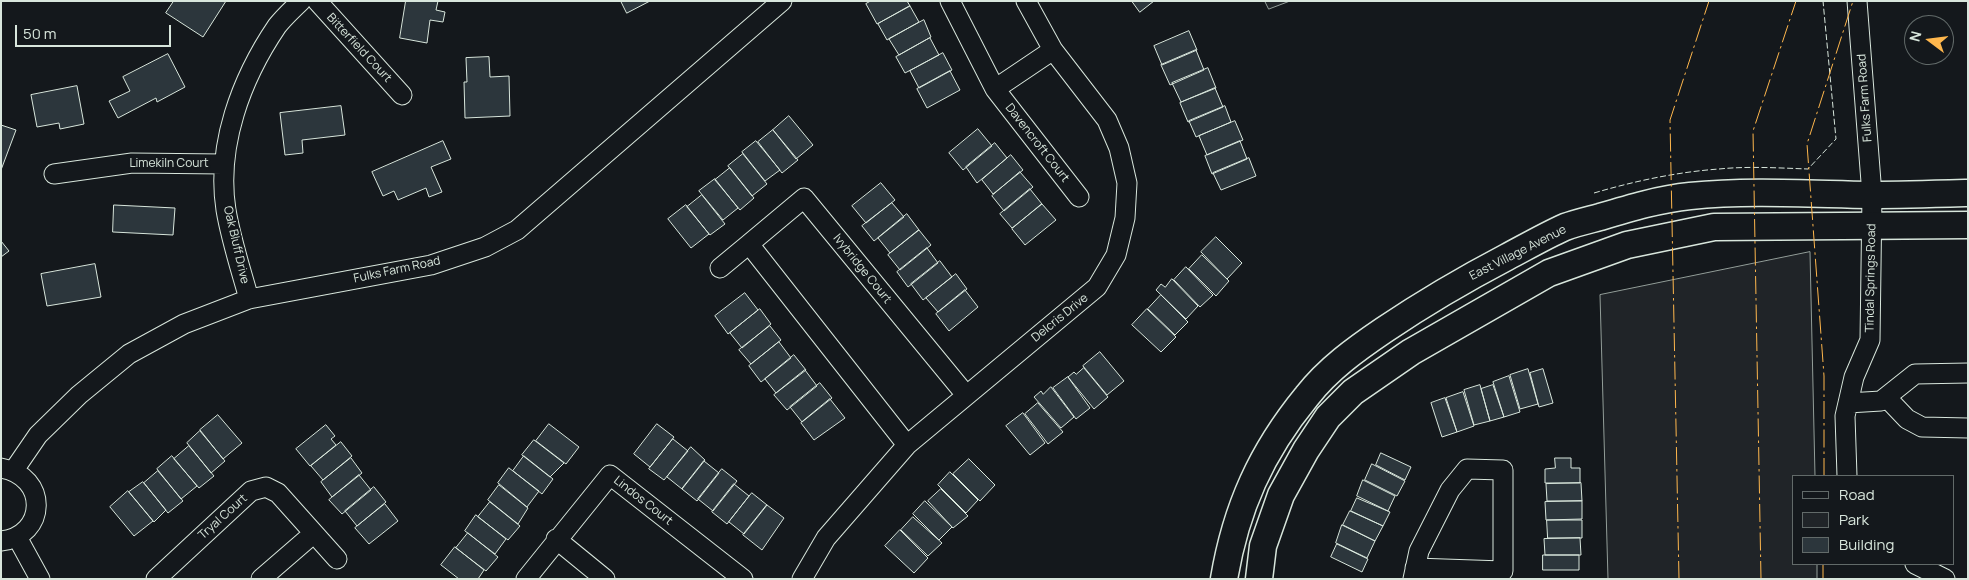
<!DOCTYPE html>
<style>
body{margin:0}
#map{position:relative;width:1969px;height:580px;overflow:hidden;background:#14181c;font-family:Manrope,sans-serif}
canvas{display:block}
.frame{position:absolute;inset:0;border:2px solid #d8e6dc;pointer-events:none}
.legend{position:absolute;left:1792px;top:475px;width:162px;height:90px;box-sizing:border-box;background:#14181c;border:1px solid #626a69;margin:0;padding:6px 9px;list-style:none;font-size:15px;color:#d8e6dc}
.legend li{display:flex;align-items:center;gap:10px;height:25px}
.legend b{width:25px;border:1px solid #626a69}
.north{position:absolute;left:1904px;top:15px;width:50px;height:50px;box-sizing:border-box;background:#14181c;border:1px solid #626a69;border-radius:50%;rotate:285deg;font-size:14px;font-weight:700;line-height:20px;text-align:center;color:#d8e6dc}
.north::after{content:'';display:block;margin:auto;width:18px;height:22px;background:#ffb74d;clip-path:polygon(50% 0,100% 100%,50% 72%,0 100%)}
.scale{position:absolute;left:15px;top:25px;width:156px;height:22px;box-sizing:border-box;border:2px solid #d8e6dc;border-top:0;padding-left:6px;font-size:15px;line-height:18px;white-space:nowrap;color:#d8e6dc;-webkit-text-stroke:4px #14181c;paint-order:stroke}
</style>
<div id="map">
<canvas width="1969" height="580"></canvas>
<div class="frame"></div>
<ul class="legend">
<li><b style="height:6px;background:#14181c"></b>Road</li>
<li><b style="height:14px;background:#202428"></b>Park</li>
<li><b style="height:14px;background:#2c363c"></b>Building</li>
</ul>
<div class="north">N</div>
<div class="scale">50 m</div>
</div>
<script>
const ctx = document.querySelector('canvas').getContext('2d');
ctx.lineJoin = 'round';
function paint(path, color) { ctx.fillStyle = color; ctx.fill(path, 'evenodd'); }
function trace(path, color, width, dash) { ctx.strokeStyle = color; ctx.lineWidth = width; ctx.lineCap = dash ? 'butt' : 'round'; ctx.setLineDash(dash || []); ctx.stroke(path); }
function drawText(font, color, halo, rows, align = 'center') {
  ctx.font = font + ' Manrope,sans-serif'; ctx.lineWidth = 4; ctx.setLineDash([]); ctx.textBaseline = 'middle'; ctx.strokeStyle = halo; ctx.fillStyle = color; for (const [text, x, y, turn = 0] of rows) {
    ctx.save(); ctx.translate(x, y); ctx.rotate((+turn || 0) * Math.PI / 180); ctx.textAlign = isNaN(turn) ? turn : align; if (halo) ctx.strokeText(text, 0, 0); ctx.fillText(text, 0, 0); ctx.restore();
  }
}
const green = new Path2D(`
 M1265 1H1290L1269 9Z
 M1810 252 1815 476H1793V564H1817V579H1608L1600 295Z`);
const building = new Path2D(`
 M174 1H226L203 37 166 13Z
 M406 1H438L436 10 445 12 443 22 430 20 427 43 400 38Z
 M621 1H650L627 13Z
 M871 1H907L910 6 877 24 866 4Z
 M1132 1H1154L1140 12Z
 M910 6 919 22 887 40 878 24Z
 M924 20 931 37 899 55 889 39Z
 M1189 31 1197 50 1162 65 1154 46Z
 M930 38 939 55 905 73 896 57Z
 M1196 50 1204 70 1170 85 1161 65Z
 M943 53 952 70 919 88 910 71Z
 M168 54 185 87 157 102 156 98 118 118 109 101 130 91 123 77Z
 M489 57 490 77 509 76 510 116 465 118 464 82H467L466 58Z
 M1208 68 1216 88 1181 102 1172 83Z
 M950 71 960 90 927 108 917 89Z
 M77 86 84 124 60 129 59 123 37 127 31 95Z
 M1215 88 1223 107 1188 122 1180 103Z
 M341 106 345 135 302 140 303 153 285 155 280 113Z
 M1225 106 1231 122 1196 137 1189 121Z
 M789 116 813 145 796 159 773 130Z
 M1235 121 1243 140 1207 155 1199 136Z
 M1 125 16 130 1 170Z
 M978 129 992 146 963 170 949 153Z
 M773 130 798 160 782 173 758 142Z
 M443 141 451 159 431 167 442 192 429 197 426 188 398 200 394 191 383 196 372 172Z
 M756 141 780 170 765 181 742 152Z
 M1240 141 1247 159 1212 174 1205 156Z
 M995 143 1007 158 977 183 966 167Z
 M743 154 767 184 752 196 728 166Z
 M1011 155 1023 170 993 194 982 180Z
 M1249 158 1256 176 1221 190 1213 173Z
 M730 168 754 198 740 210 715 180Z
 M1020 172 1033 187 1004 211 992 196Z
 M715 179 738 208 723 220 699 191Z
 M881 183 895 200 866 223 852 206Z
 M1030 189 1042 204 1012 228 1000 214Z
 M702 195 725 224 710 235 687 207Z
 M892 203 904 217 874 241 862 226Z
 M1042 204 1056 220 1025 245 1012 229Z
 M114 205 175 208 173 235 113 232Z
 M686 205 709 234 691 248 668 219Z
 M907 214 919 230 890 253 878 238Z
 M919 230 931 245 900 270 888 255Z
 M1216 237 1242 263 1227 279 1201 252Z
 M1 241 9 251 1 257Z
 M927 248 938 263 908 287 897 272Z
 M1202 255 1229 281 1216 296 1189 269Z
 M940 261 952 277 923 300 911 284Z
 M95 264 101 297 47 306 41 274Z
 M1186 267 1213 295 1200 307 1174 280Z
 M956 274 967 289 938 312 926 298Z
 M1172 279 1198 306 1186 319 1156 290 1161 284 1165 287Z
 M965 290 978 307 949 331 936 314Z
 M745 293 758 310 728 334 715 316Z
 M1161 295 1188 322 1175 335 1148 309Z
 M760 309 771 324 742 348 730 333Z
 M1147 309 1176 337 1161 352 1132 325Z
 M770 326 781 340 751 364 739 350Z
 M779 342 791 358 761 382 749 366Z
 M1100 352 1124 381 1107 395 1083 366Z
 M794 355 806 370 776 393 765 379Z
 M1084 368 1108 397 1094 409 1068 377 1074 372 1076 374Z
 M1528 369 1538 404 1520 409 1510 375Z
 M1543 369 1553 403 1539 407 1530 373Z
 M805 370 817 386 787 410 774 395Z
 M1509 376 1520 412 1504 417 1493 382Z
 M1068 377 1090 408 1076 419 1053 388Z
 M820 383 832 398 802 422 790 407Z
 M1480 385 1490 421 1474 425 1464 390Z
 M1493 385 1504 417 1490 421 1481 389Z
 M1051 387 1074 417 1061 428 1034 397 1041 391 1043 394Z
 M1463 392 1474 426 1457 432 1446 398Z
 M1445 398 1457 432 1442 437 1431 403Z
 M830 399 845 418 814 440 801 423Z
 M1038 403 1063 432 1048 444 1025 414Z
 M1023 413 1045 443 1030 455 1006 426Z
 M218 415 242 443 223 459 200 430Z
 M549 424 579 447 566 464 536 441Z
 M657 424 674 437 650 467 634 454Z
 M326 425 335 436 331 439 336 445 310 466 296 449Z
 M200 431 225 461 211 473 187 443Z
 M673 439 688 451 664 480 649 469Z
 M534 440 564 463 550 477 522 455Z
 M341 442 352 456 323 480 311 466Z
 M189 446 214 476 199 488 174 459Z
 M691 447 705 460 682 489 667 477Z
 M1381 453 1411 467 1405 480 1376 465Z
 M172 456 197 486 181 499 157 469Z
 M524 456 553 479 542 494 513 471Z
 M351 458 362 473 332 497 321 482Z
 M1555 458H1571V468H1580V483H1545V469L1555 468Z
 M969 459 995 485 980 501 953 474Z
 M704 461 719 473 697 501 682 489Z
 M1372 464 1405 481 1397 496 1365 480Z
 M509 468 539 491 527 507 498 483Z
 M722 469 737 481 713 511 698 499Z
 M158 471 183 501 168 513 144 483Z
 M950 472 978 500 966 513 938 485Z
 M359 475 371 490 342 514 329 500Z
 M1363 480 1395 496 1388 511 1357 496Z
 M143 482 166 510 154 522 129 492Z
 M1581 483 1582 501H1547L1546 484Z
 M734 484 749 496 727 524 712 512Z
 M499 485 528 508 518 524 488 500Z
 M374 487 386 502 357 526 345 511Z
 M941 489 968 516 953 528 928 501Z
 M128 491 153 521 134 536 110 507Z
 M752 493 767 505 744 534 729 522Z
 M1357 498 1390 512 1383 526 1351 511Z
 M925 501 952 527 939 540 913 514Z
 M1582 501V519L1546 520 1545 502Z
 M490 502 520 526 508 540 478 517Z
 M385 504 398 521 369 544 355 528Z
 M767 505 784 518 762 550 743 535Z
 M1350 511 1383 526 1375 541 1343 525Z
 M476 515 506 539 495 554 465 531Z
 M913 517 942 543 928 556 901 530Z
 M1547 520H1582V538H1548Z
 M1342 525 1375 541 1367 558 1336 543Z
 M900 530 928 558 914 573 885 546Z
 M468 533 498 557 486 571 456 548Z
 M1580 538 1581 555H1545L1544 539Z
 M1337 544 1368 559 1362 572 1331 557Z
 M455 547 484 570 478 579H459L441 565Z
 M1543 555H1579V570H1543Z`);
const street = new Path2D(`
 M317 1 402 95
 M950 1 995 89 1079 197
 M995 89 1053 50
 M54 174 132 163 223 164
 M720 268 749 244
 M249 299C241 270 231 240 226 210 216 146 241 79 277 26 284 17 293 9 301 1
 M1887 398 1907 419 1922 427 1968 428
 M1848 403 1881 401 1915 374 1968 373
 M907 445 749 244 804 198 966 395
 M1 468C49 476 47 536 1 541
 M14 470 38 435 79 395 129 354 184 324 249 299 431 265 485 247 517 230 782 1
 M1847 476 1845 416 1854 377 1870 340 1872 195 1857 1
 M17 537 40 579
 M556 539 605 579
 M1915 564 1945 579
 M156 579 251 491 266 487 278 493 337 559
 M261 579 313 534
 M526 579 610 475 743 579
 M802 579 826 538 907 445 1097 287 1116 255 1125 218 1127 183 1119 148 1107 120 1053 50 1026 1
 M1413 579 1419 551 1450 490 1467 469 1503 470V571L1415 568`);
const secondary = new Path2D(`
 M1224 579C1236 508 1261 452 1307 396 1328 369 1356 349 1384 330 1424 303 1465 279 1507 257 1526 247 1545 236 1565 227 1576 223 1589 220 1600 217 1630 208 1660 199 1690 196 1750 190 1810 194 1871 195 1903 195 1935 194 1968 193
 M1259 579 1263 546 1281 495 1306 450 1328 417 1353 392 1411 352 1549 273 1627 245 1714 227 1968 225`);
const fence = new Path2D(`
 M1594 193C1635 181 1677 172 1719 169 1748 166 1779 168 1808 169L1836 139 1823 1`);
const power = new Path2D(`
 M1824 476V376L1807 144 1853 1
 M1679 579 1670 120 1709 1
 M1761 579 1753 131 1796 1
 M1823 579V564`);
const streetNames = [
 ["Bitterfield Court",359,48,47],
 ["Fulks Farm Road",1865,98,-94],
 ["Davencroft Court",1037,143,52],
 ["Limekiln Court",169,164],
 ["Oak Bluff Drive",236,245,77],
 ["East Village Avenue",1518,253,-27],
 ["Ivybridge Court",862,269,51],
 ["Fulks Farm Road",397,270,-12],
 ["Tindal Springs Road",1871,278,-89],
 ["Delcris Drive",1060,318,-39],
 ["Lindos Court",643,501,38],
 ["Tryal Court",223,517,-42]
];
paint(green, '#202428');
trace(green, '#939e99', 1);
paint(building, '#2c363c');
trace(building, '#d8e6dc', 1);
trace(street, '#d8e6dc', 21);
trace(secondary, '#d8e6dc', 29);
trace(street, '#14181c', 19);
trace(secondary, '#14181c', 26);
trace(fence, '#d8e6dc', 1, [6, 2.5]);
trace(power, '#ffb74d', 1, [18, 4, 2.5, 4]);
drawText('12px', '#d8e6dc', '#14181c', streetNames);
</script>
